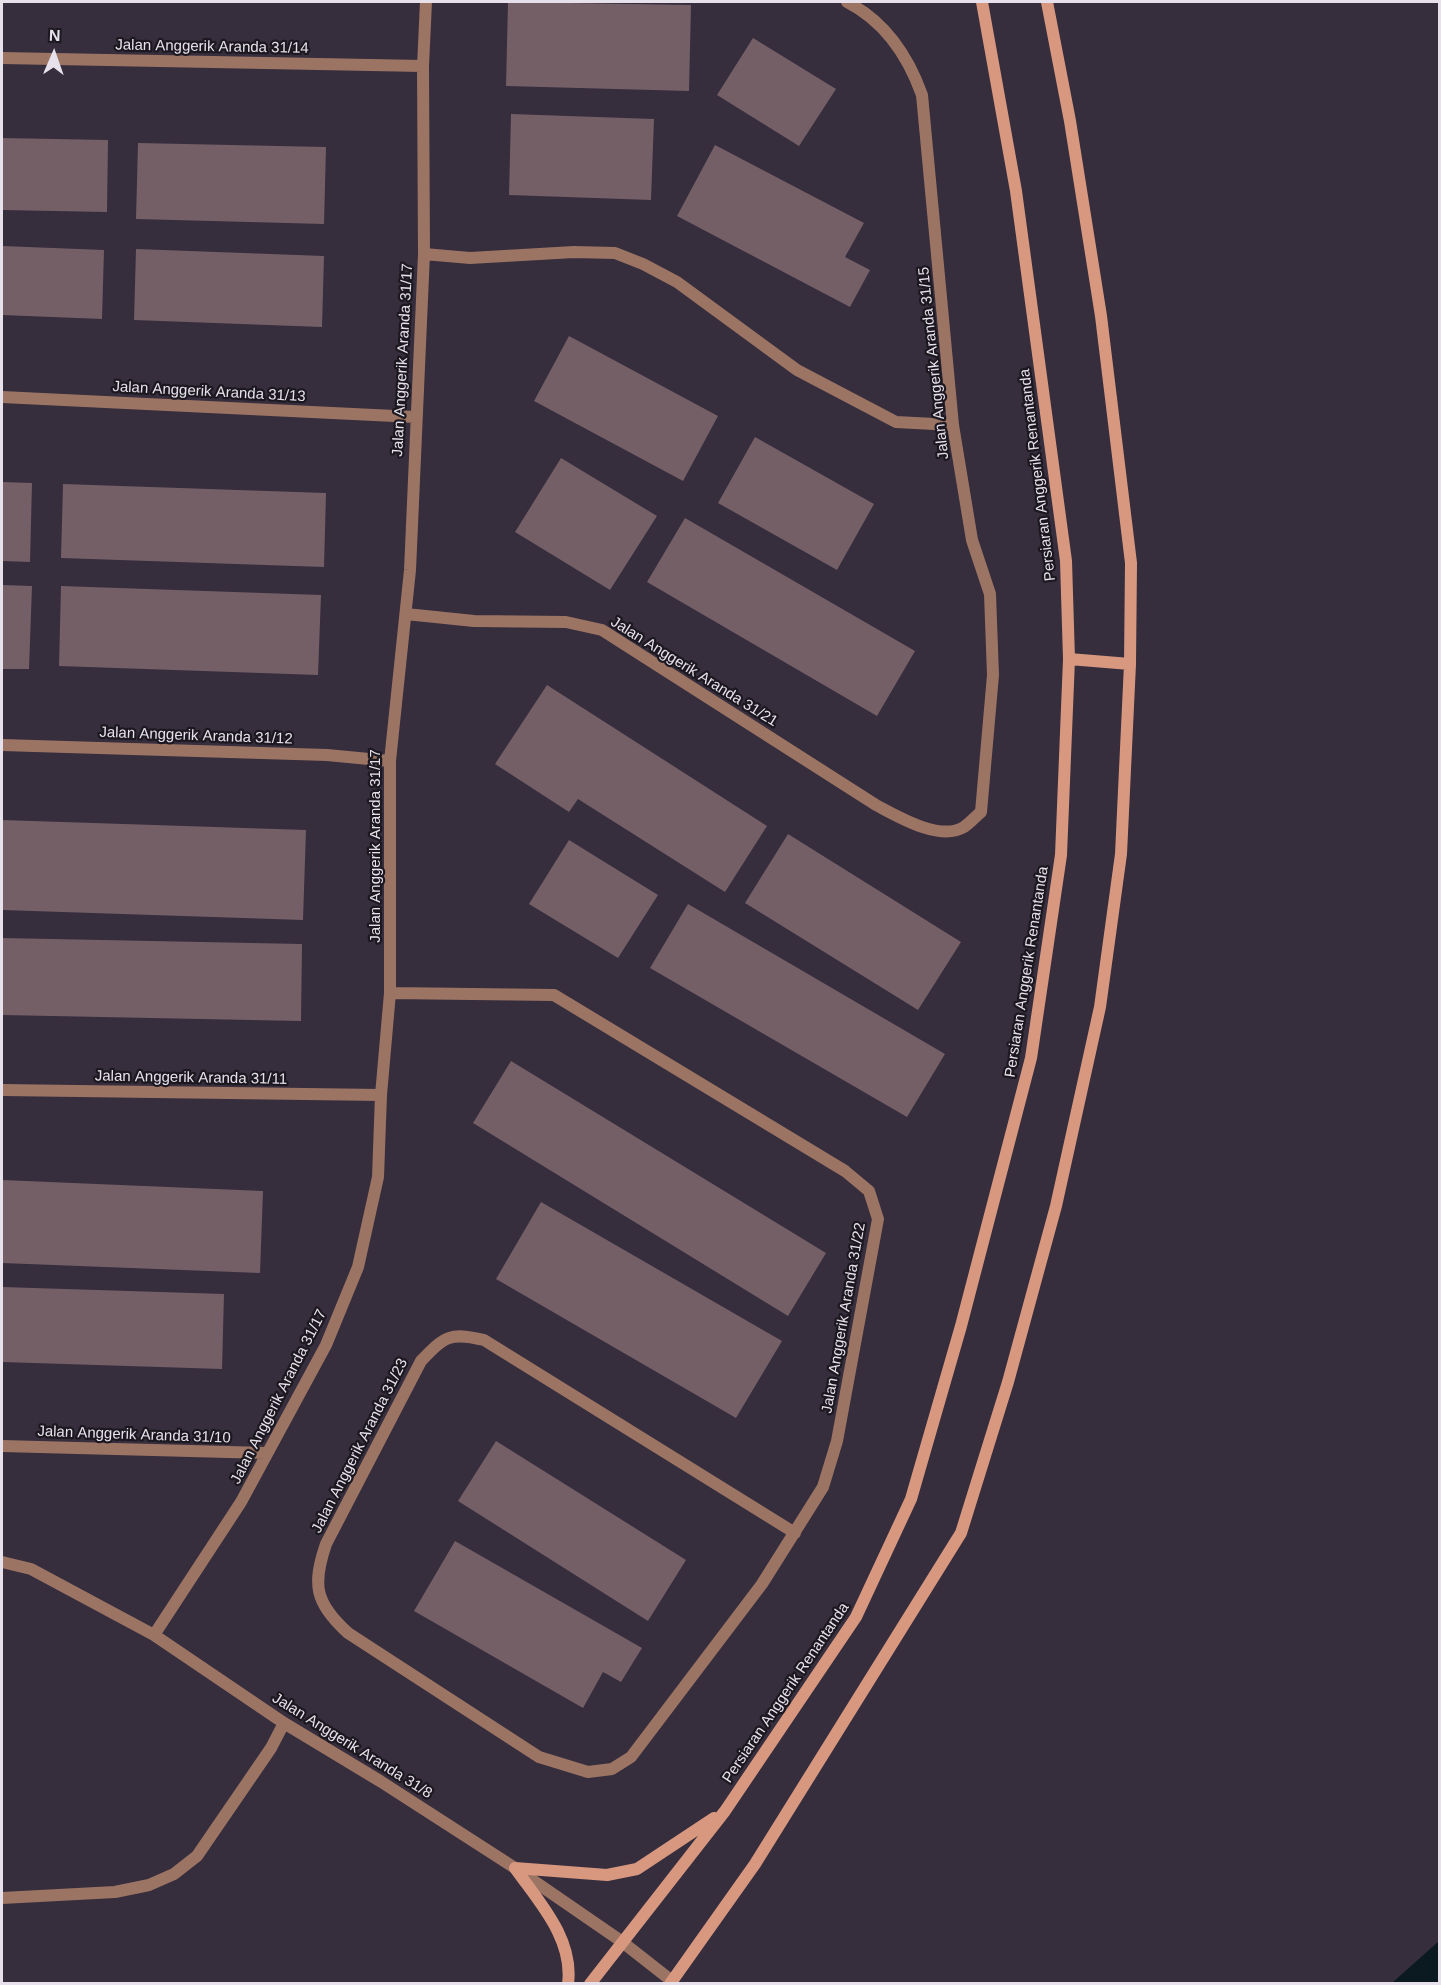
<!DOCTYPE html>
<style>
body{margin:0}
#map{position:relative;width:1441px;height:1985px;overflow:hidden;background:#362d3d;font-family:Helvetica,sans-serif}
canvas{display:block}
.frame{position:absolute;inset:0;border:3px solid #e7e1ec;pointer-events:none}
.north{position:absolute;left:24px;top:24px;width:60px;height:60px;-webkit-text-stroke:4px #1c181f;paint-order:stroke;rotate:2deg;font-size:16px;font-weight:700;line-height:24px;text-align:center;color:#e7e1ec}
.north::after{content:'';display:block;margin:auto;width:21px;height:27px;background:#e7e1ec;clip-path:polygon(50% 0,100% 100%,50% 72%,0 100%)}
</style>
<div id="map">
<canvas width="1441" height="1985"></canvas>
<div class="frame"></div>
<div class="north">N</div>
</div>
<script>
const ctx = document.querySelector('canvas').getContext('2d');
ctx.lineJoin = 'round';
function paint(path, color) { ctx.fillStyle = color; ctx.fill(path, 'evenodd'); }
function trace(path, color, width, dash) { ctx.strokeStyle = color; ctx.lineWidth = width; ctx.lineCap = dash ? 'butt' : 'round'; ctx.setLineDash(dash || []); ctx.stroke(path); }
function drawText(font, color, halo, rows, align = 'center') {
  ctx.font = font + ' Helvetica,sans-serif'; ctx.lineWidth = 4.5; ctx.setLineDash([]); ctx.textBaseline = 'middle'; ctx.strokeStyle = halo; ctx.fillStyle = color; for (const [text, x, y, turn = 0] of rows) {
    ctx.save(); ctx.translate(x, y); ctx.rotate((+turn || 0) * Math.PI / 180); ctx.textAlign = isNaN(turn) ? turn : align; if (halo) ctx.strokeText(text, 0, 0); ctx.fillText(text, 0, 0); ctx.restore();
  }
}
const water = new Path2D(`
 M1439 1941V1983H1392Z`);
const building = new Path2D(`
 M508 2 691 5 689 91 506 86Z
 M753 38 836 89 799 146 717 95Z
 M511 114 654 119 651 200 509 195Z
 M2 138 108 140 107 212 2 210Z
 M138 143 326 147 324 224 136 219Z
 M715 145 864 223 845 257 870 270 850 307 677 216Z
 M2 246 104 250 102 319 2 315Z
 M136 249 324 256 322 327 134 320Z
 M569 336 718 416 683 481 534 401Z
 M755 437 874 504 837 570 718 503Z
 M561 458 657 516 610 590 515 532Z
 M2 482 32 483 30 562 2 561Z
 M63 484 326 493 324 567 61 558Z
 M685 518 915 651 877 716 647 582Z
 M2 585 32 586 29 669H2Z
 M61 586 321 595 318 675 59 666Z
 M547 685 767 826 725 892 578 799 569 812 495 764Z
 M2 820 306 830 303 920 2 910Z
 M788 834 961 942 918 1010 745 903Z
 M569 840 658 895 618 958 529 904Z
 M688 904 945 1054 907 1117 650 968Z
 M2 938 302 944 301 1021 2 1015Z
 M511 1061 826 1253 788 1316 473 1123Z
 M2 1180 263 1191 260 1273 2 1263Z
 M541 1202 782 1341 736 1418 496 1279Z
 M2 1287 224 1294 222 1369 2 1362Z
 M496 1441 686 1560 648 1621 458 1501Z
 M455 1541 642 1648 621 1682 603 1672 583 1708 414 1611Z`);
const street = new Path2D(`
 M2 58 423 66
 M424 254 470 258 574 252 615 253 643 264 677 282 797 370 896 422 953 425
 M2 397 415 417
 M406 614 474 621 566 622 602 630 876 805C897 816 940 842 964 827 970 823 976 816 981 812L993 675 990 594 972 540 953 425 922 95C908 56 884 21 847 2
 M2 745 327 755 390 761
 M390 993 554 995 845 1171 869 1191 878 1219 837 1441 823 1487 762 1584 631 1757 612 1769 588 1772 539 1757 348 1633C315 1603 312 1585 326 1544L421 1361C445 1336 450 1332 484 1340L795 1533
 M2 1090 381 1095
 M2 1446 266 1453
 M2 1562 31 1569 154 1635 284 1723 380 1781 515 1868 621 1941 672 1981
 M154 1635 241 1502 326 1345 358 1267 378 1177 381 1095 390 993V761L410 570 424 254 423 66 426 2
 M2 1898 115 1892 149 1885 174 1874 197 1856 271 1748 284 1723`);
const secondary = new Path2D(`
 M1069 659 1130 664
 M515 1868 607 1875 637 1869 714 1818
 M515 1868C539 1902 574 1939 568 1984
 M590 1984 725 1811 856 1617 911 1499 961 1326 1031 1058 1061 855 1069 659 1066 561 1016 191 982 2
 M670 1984 755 1864 961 1533 1008 1382 1056 1206 1100 1007 1121 854 1130 664 1131 563 1101 316 1070 121 1047 2`);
const streetNames = [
 ["Jalan Anggerik Aranda 31/14",212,47,1],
 ["Jalan Anggerik Aranda 31/17",403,360,-87],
 ["Jalan Anggerik Aranda 31/15",934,363,-96],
 ["Jalan Anggerik Aranda 31/13",209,392,3],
 ["Persiaran Anggerik Renantanda",1038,475,-97],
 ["Jalan Anggerik Aranda 31/21",694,672,32],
 ["Jalan Anggerik Aranda 31/12",196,736,2],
 ["Jalan Anggerik Aranda 31/17",376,846,-90],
 ["Persiaran Anggerik Renantanda",1027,972,-81],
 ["Jalan Anggerik Aranda 31/11",191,1078,1],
 ["Jalan Anggerik Aranda 31/22",844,1318,-80],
 ["Jalan Anggerik Aranda 31/17",279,1397,-63],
 ["Jalan Anggerik Aranda 31/10",134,1435,2],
 ["Jalan Anggerik Aranda 31/23",360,1446,-63],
 ["Persiaran Anggerik Renantanda",786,1693,-56],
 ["Jalan Anggerik Aranda 31/8",352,1746,32]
];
paint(water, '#0b1a21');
paint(building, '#745f67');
trace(street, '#9c7464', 12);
trace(secondary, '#d89880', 12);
drawText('15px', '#e7e1ec', '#1c181f', streetNames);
</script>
